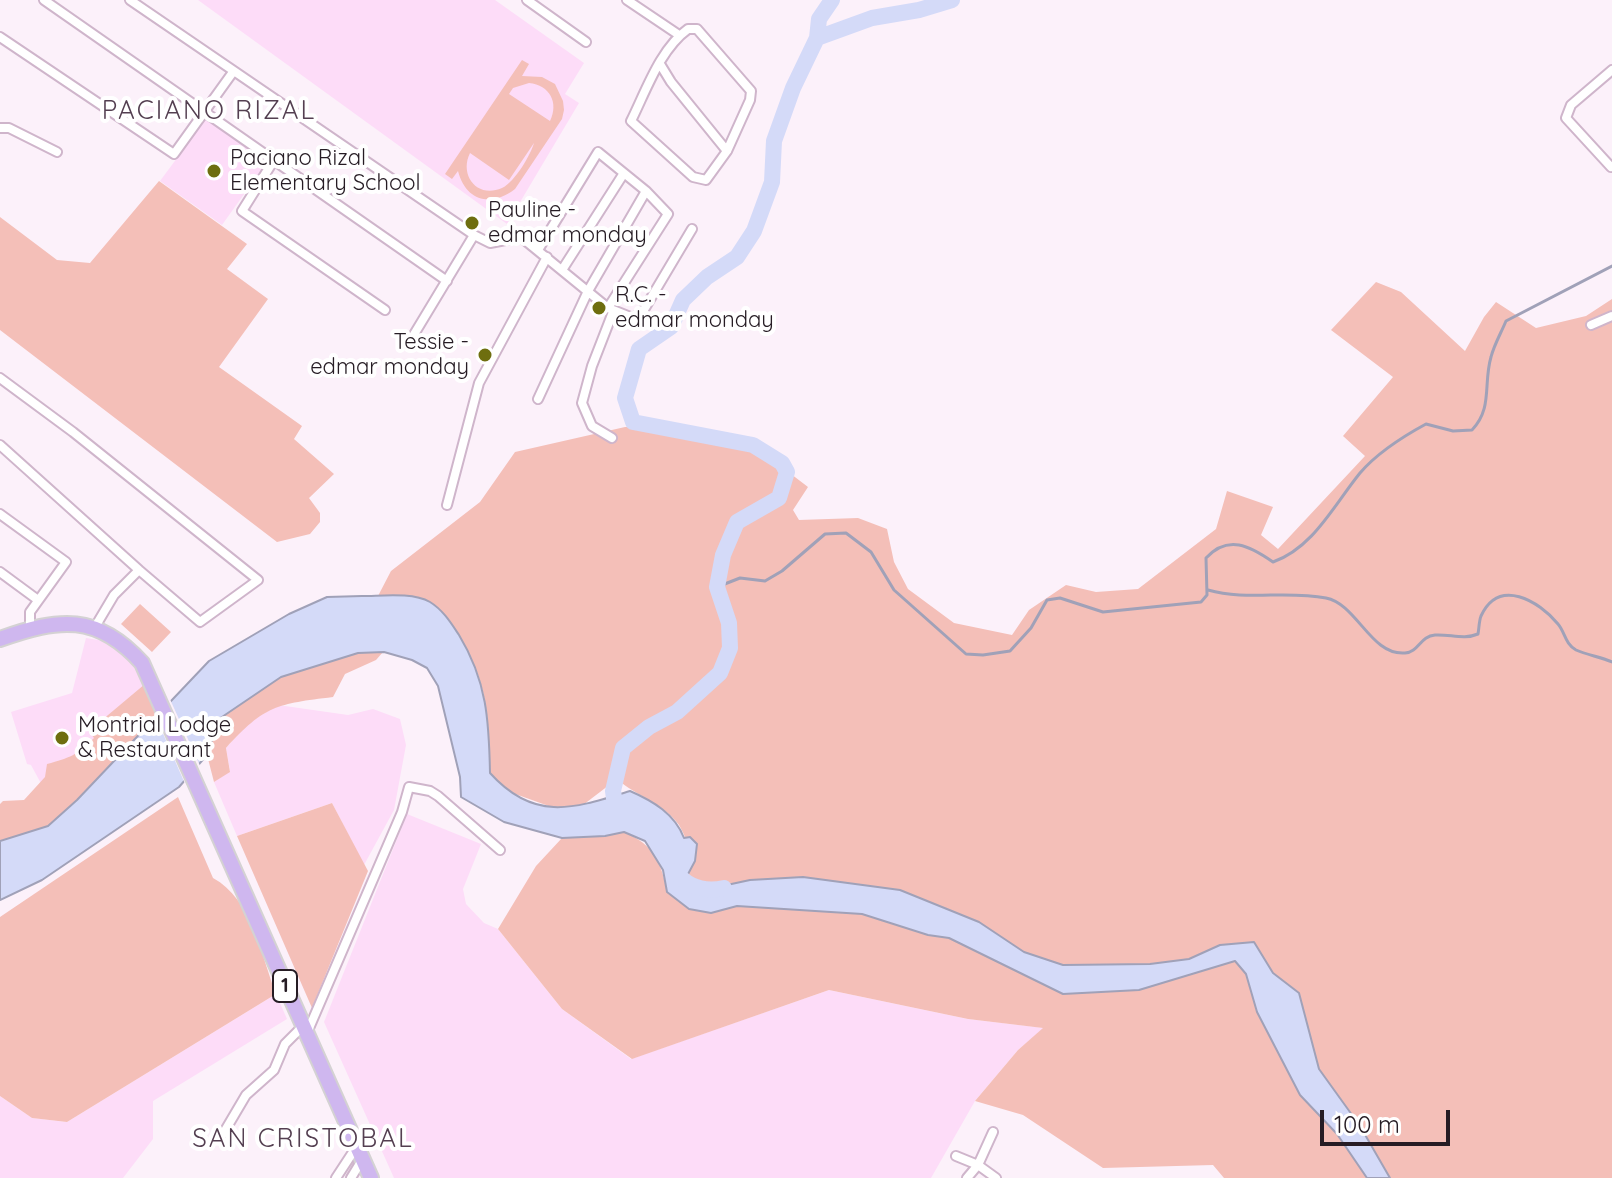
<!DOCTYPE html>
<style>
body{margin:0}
#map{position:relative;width:1612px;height:1178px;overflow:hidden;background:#fcf1fa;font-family:Quicksand,sans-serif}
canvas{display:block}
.scale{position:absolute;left:1320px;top:1110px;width:130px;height:36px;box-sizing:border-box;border:4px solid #261c24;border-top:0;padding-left:10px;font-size:24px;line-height:28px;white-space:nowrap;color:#261c24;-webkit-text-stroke:6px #fff;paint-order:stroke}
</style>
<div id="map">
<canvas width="1612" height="1178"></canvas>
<div class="scale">100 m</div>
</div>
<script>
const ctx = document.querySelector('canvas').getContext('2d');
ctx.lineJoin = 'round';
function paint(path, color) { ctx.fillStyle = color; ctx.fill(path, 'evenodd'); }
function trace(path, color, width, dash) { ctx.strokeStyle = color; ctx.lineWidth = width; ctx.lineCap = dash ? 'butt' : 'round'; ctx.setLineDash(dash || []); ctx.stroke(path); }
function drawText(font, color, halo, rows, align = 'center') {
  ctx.font = font + ' Quicksand,sans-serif'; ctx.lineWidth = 8; ctx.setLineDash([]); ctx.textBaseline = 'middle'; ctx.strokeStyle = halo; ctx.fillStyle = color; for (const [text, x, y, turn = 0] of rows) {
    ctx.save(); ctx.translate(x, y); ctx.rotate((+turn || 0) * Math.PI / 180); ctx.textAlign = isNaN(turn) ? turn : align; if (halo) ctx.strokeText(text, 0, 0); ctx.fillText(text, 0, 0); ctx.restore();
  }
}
const built = new Path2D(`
 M198 0H495L584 63 565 94 579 103 507 224Z
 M206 119 267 162 222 225 160 181Z
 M86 638 104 641 126 656 149 688 50 800 31 765 27 764 11 712 72 693Z
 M278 705 348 715 373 709 400 719 406 745 394 810 364 865 332 803 237 836 214 782 230 771 226 748 249 722Z
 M407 814 481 844 463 889 466 904 484 923 498 929 562 1009 631 1059 829 990 968 1019 1044 1028 1018 1050 975 1101 931 1178H394L324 1022Z
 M276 994 287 1019 153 1101V1139L123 1178H0V1096L32 1118 67 1122Z`);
const green = new Path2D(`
 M522 60 529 64 522 76 542 77 555 84 563 101 564 110 562 119 515 189C492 207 466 202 458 171L452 179 445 174ZM529 83C550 85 559 103 550 121L509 94 513 88ZM534 143C531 154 515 182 502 188 477 199 459 175 470 153L509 180Z
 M159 181 247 244 227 269 268 299 219 367 302 426 294 439 334 474 309 498 320 513V522L310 534 277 542 0 330V217L57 260 90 263Z
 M1376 282 1401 292 1465 351 1484 317 1496 302 1536 328 1586 316 1612 299V1178H1390L1360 1126 1319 1069 1299 993 1273 974 1254 942 1220 945 1189 959 1150 964 1063 965 1024 952 750 880 700 891 689 886 687 876 695 861C690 850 685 835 679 825 663 803 636 796 617 779L583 805 557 809 507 791 490 773C489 717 488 681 457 632 450 620 440 607 427 601 412 595 394 597 378 596L391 571 480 502 515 452 625 427H658L753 445 808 487 793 510 799 520 858 518 887 529 894 562 908 589 954 623 1012 635 1029 610 1066 585 1096 592 1138 589 1216 529 1227 491 1273 507 1261 535 1278 549 1365 456 1343 436 1393 377 1331 330Z
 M140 604 171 632 152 652 121 624Z
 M383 652 376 660 345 674 333 697C277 704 265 705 226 748L230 772 214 782 207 755 219 719 281 677 358 653Z
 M145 684 159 714 77 800 48 826 0 841V804L3 801 24 800 45 777 47 764C70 758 77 755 94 738L89 731Z
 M178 797 213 878C252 899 261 955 276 994L67 1122 32 1118 0 1096V917Z
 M332 803 368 871 312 1008 237 836Z
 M624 832C654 845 661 861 667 892L711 913 737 906 862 914 928 935 949 938 1063 994 1139 990 1235 961 1246 974 1257 1012 1300 1095 1337 1134 1367 1178H1224L1213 1165 1103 1168 1023 1115 975 1101 1018 1050 1043 1028 968 1019 829 990 632 1059 562 1009 498 929 536 866 562 838 605 836Z`);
const water = new Path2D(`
 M362 596C382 596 412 592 430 602 443 610 451 623 459 635 487 681 489 721 490 773 535 823 575 808 630 791 653 801 675 814 684 838L690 837 697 844 695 861 687 876 689 886 699 891 750 880 803 877 900 890 979 922 1024 952 1063 965 1150 964 1189 959 1220 945 1254 942 1273 973 1299 993 1319 1069 1360 1126 1390 1178H1367L1337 1134 1300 1095 1257 1012 1246 974 1235 961 1139 990 1063 994 949 938 928 935 862 914 737 906 711 913 689 909 667 892 663 870 645 841 624 832 605 836 562 838 504 822 461 797 460 777 438 686 427 668 412 660 384 652 358 653 281 677 219 719 207 755 179 787 42 880 0 900V841L48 826 77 800 209 661 289 614 327 597Z`);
const pier = new Path2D(`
 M169 697 201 768 186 786 154 713Z`);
const stream = new Path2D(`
 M717 587 740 578 765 581 782 571 825 534 846 533 871 552 894 590 966 654 983 655 1010 651 1031 628 1047 600 1060 598 1103 612 1201 602 1207 595 1206 558C1228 534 1250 546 1273 562 1313 548 1334 505 1360 473 1378 452 1402 437 1426 424L1453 431 1472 430C1493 408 1483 384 1491 357 1494 345 1501 333 1506 321L1612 266
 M1208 590C1247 601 1286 590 1326 598 1357 604 1371 656 1405 653 1419 652 1420 636 1435 635 1450 634 1464 640 1478 634 1479 629 1479 621 1481 616 1499 577 1539 601 1558 624 1565 632 1565 644 1576 650 1587 655 1601 657 1612 662`);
const river = new Path2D(`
 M817 38 872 18 919 10 952 0
 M615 805 613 791 623 748 649 727 677 712 720 673 730 648 729 623 717 587 723 555 737 522 779 498 787 472 782 463 753 445 633 422 625 398 639 349 671 327 683 300 707 277 737 257 754 231 772 182 774 141 793 88 817 38 819 19 832 0
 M675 871C687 887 705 892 724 888`);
const minor = new Path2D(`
 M44 0 447 281
 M130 0 474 235 490 243 521 237 608 308 633 318 642 313 692 229
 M527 0 586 42
 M627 0 679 35
 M688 29H697L751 91 750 100 727 151 706 180 693 177 631 121C646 91 660 49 688 29Z
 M0 37 174 154 233 72
 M660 64 671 82 727 151
 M0 128H9L57 152
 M274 160 242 211 385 310
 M1611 167 1566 118 1571 105 1612 70
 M538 250 598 152 646 191 668 214 608 308
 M562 270 624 173
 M1591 325 1612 316
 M410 341 474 235
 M0 378 73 432 258 580 200 622 139 570 0 445
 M538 399 588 291 646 191
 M612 438 592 426 582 403 592 366 613 312
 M447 505 479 383 547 257
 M0 514 66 562 30 612V629
 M0 572 38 600
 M95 627 114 595 139 570
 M307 1033 402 812 409 787 430 791 438 796 500 850
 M220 1139 246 1095 274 1070 285 1044 304 1025
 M956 1156 978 1165 996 1178
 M336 1178 357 1146
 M351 1178 362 1160
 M967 1178 978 1165 993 1132`);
const trunk = new Path2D(`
 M0 639C59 618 97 613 142 663L371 1178`);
const markers = [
 [214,171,8,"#6e6e0f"],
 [472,223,8,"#6e6e0f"],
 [599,308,8,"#6e6e0f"],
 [485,355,8,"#6e6e0f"],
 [62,738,8,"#6e6e0f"]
];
const shields = [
 [285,986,24]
];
const shieldNames = [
 ["1",285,986]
];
const poiNames = [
 ["Paciano Rizal",230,158],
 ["Elementary School",230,183],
 ["Pauline -",488,210],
 ["edmar monday",488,235],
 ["R.C. -",615,295],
 ["edmar monday",615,320],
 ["Tessie -",469,342,"right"],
 ["edmar monday",469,367,"right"],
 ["Montrial Lodge",78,725],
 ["& Restaurant",78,750]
];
const quarterNames = [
 ["PACIANO RIZAL",209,111],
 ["SAN CRISTOBAL",303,1139]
];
paint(built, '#fddcf8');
paint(green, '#f4bfb8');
paint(water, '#d4daf8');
trace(water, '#a0a1b8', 2);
paint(pier, '#fcf1fa');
trace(stream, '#a0a1b8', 3);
trace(river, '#d4daf8', 16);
trace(minor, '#cfb5cb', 12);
trace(trunk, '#d4d2d3', 18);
trace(minor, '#fff', 8);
trace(trunk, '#cfb7ef', 14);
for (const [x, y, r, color] of markers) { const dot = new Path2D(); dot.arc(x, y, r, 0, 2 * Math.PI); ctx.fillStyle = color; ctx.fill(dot); trace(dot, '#fff', 3); }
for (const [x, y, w] of shields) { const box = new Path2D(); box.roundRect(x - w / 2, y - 16, w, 32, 6); ctx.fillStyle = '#fff'; ctx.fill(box); trace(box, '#261c24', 2); }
drawText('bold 20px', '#261c24', null, shieldNames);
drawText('22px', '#261c24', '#fff', poiNames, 'left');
ctx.letterSpacing = '2px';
drawText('26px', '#543f51', '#fff', quarterNames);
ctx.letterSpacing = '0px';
</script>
